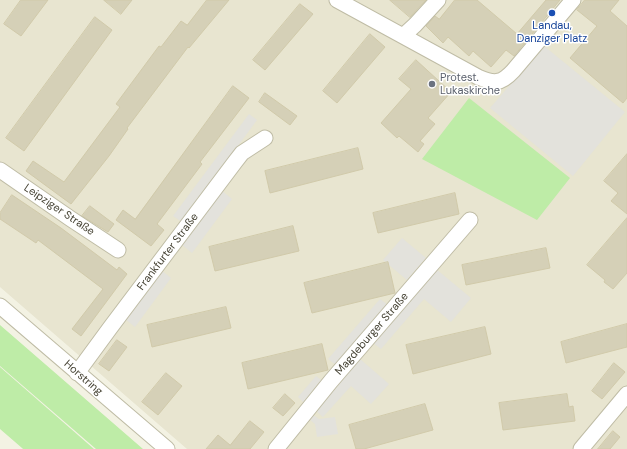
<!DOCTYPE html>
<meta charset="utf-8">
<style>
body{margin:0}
canvas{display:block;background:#f3f2e3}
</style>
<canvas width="627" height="449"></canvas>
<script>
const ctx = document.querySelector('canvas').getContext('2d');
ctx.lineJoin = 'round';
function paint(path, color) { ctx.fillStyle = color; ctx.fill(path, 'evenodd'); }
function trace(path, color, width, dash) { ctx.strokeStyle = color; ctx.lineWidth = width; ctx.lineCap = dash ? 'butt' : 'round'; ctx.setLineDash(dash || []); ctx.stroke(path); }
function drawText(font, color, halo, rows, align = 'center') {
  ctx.font = font + ' "DM Sans",sans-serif'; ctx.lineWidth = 3; ctx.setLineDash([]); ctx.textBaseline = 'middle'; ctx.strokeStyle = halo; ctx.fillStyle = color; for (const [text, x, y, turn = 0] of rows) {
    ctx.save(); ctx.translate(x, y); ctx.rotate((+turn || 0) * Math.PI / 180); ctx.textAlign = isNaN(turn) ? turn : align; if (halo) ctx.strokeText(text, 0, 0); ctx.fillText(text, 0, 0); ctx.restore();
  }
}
const residential = new Path2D(`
 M0 0H627V449H187L0 287Z`);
const green = new Path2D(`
 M469 98 570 178 537 220 422 159Z
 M0 325 143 449H96L0 366Z
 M0 367 94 449H23L22 448 0 429Z`);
const parking = new Path2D(`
 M544 46 625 112 573 176 490 108Z
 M249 114 257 120 182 222 173 216Z
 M221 190 232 199 192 253 181 244Z
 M402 238 426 258 407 280 383 260Z
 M436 269 471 298 451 322 424 299 381 349 373 343Z
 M161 270 171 278 135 327 125 319Z
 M380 299 388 305 336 365 328 359Z
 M360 359 389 384 371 404 351 386 323 417 315 410Z
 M316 376 324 382 305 404 298 397Z
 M313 415 319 419 335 417 338 434 317 437 315 424 309 419Z`);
const building = new Path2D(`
 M21 0H48L21 36 4 24Z
 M104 0H132L121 14Z
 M207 0H229L189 48 188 47 127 128 128 129 109 156 71 204 26 171 33 161 64 182 120 107 116 104 159 46 161 47 181 21 187 25Z
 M390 0H426L410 17Z
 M455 0H477L517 34 546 0H560L514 56 506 50 491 67 473 51 469 56 448 37 443 43 426 26 435 16 439 19Z
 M585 0H619L610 11 627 26V98L623 103 570 58 597 26 577 10Z
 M300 4 313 14 265 70 253 60Z
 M95 17 112 30 24 151 6 138Z
 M370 34 385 47 337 103 323 91Z
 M416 60 451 92 428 118 435 124 420 141 424 144 418 152 399 136 397 138 381 123 411 89 399 79Z
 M233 86 249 98 200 162 202 164 157 224 164 230 151 246 116 220 123 210 135 219Z
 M265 93 297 116 290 125 259 102Z
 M358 148 363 169 270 193 265 171Z
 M627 154V214L611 201 618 193 604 181Z
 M455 193 459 214 378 233 373 213Z
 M12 195 61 228 117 270 119 267 127 274 81 336 72 329 103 289 38 240 36 243 0 219V213Z
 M90 206 114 224 108 232 82 216Z
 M627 218V273L613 289 604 282 605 280 587 265Z
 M293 226 299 251 215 271 209 247Z
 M546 248 550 268 466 285 462 265Z
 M388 262 395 293 312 313 304 283Z
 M226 307 231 328 152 347 147 325Z
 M627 324V347L566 363 561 342Z
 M485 327 491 354 413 374 406 345Z
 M117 340 127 347 109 371 99 364Z
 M322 344 328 370 248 389 242 363Z
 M614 363 625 372 602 399 592 391Z
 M166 373 182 386 158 415 142 402Z
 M285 394 295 403 283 416 273 408Z
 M567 394 569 407 573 406 575 421 503 430 499 403Z
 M425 404 433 430 364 449H356L349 425Z
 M250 421 264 432 250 449H206L218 435 230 445Z
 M613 431 620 437 610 449H598Z`);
const minor = new Path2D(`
 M337 0 478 77C494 84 501 84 513 71L573 0
 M403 36 415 25 438 0
 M0 170 71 219 118 250
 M0 306 167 449
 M77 373 110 328 235 162 242 153 265 138
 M276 449 331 381 470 220
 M581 449 627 394`);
const markers = [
 [552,13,4,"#1a4fb4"],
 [432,84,4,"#6b7280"]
];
const transitNames = [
 ["Landau,",552,26],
 ["Danziger Platz",552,39]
];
const worshipNames = [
 ["Protest.",440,78],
 ["Lukaskirche",440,91]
];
const streetNames = [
 ["Leipziger Straße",59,210,34],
 ["Frankfurter Straße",168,252,-53],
 ["Magdeburger Straße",372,334,-49],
 ["Horstring",83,378,41]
];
paint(residential, '#e8e5d0');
paint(green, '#beeca7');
paint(parking, '#e3e2dc');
paint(building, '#d5d0b7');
trace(building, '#d1caaa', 1);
trace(minor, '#bfbca5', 17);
trace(minor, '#fff', 15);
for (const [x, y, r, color] of markers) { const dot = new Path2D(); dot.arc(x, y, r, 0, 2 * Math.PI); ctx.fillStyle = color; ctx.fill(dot); trace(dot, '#fff', 1.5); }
drawText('11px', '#164399', '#fff', transitNames);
drawText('11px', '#5b616d', '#fff', worshipNames, 'left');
drawText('11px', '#454233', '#fff', streetNames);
</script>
